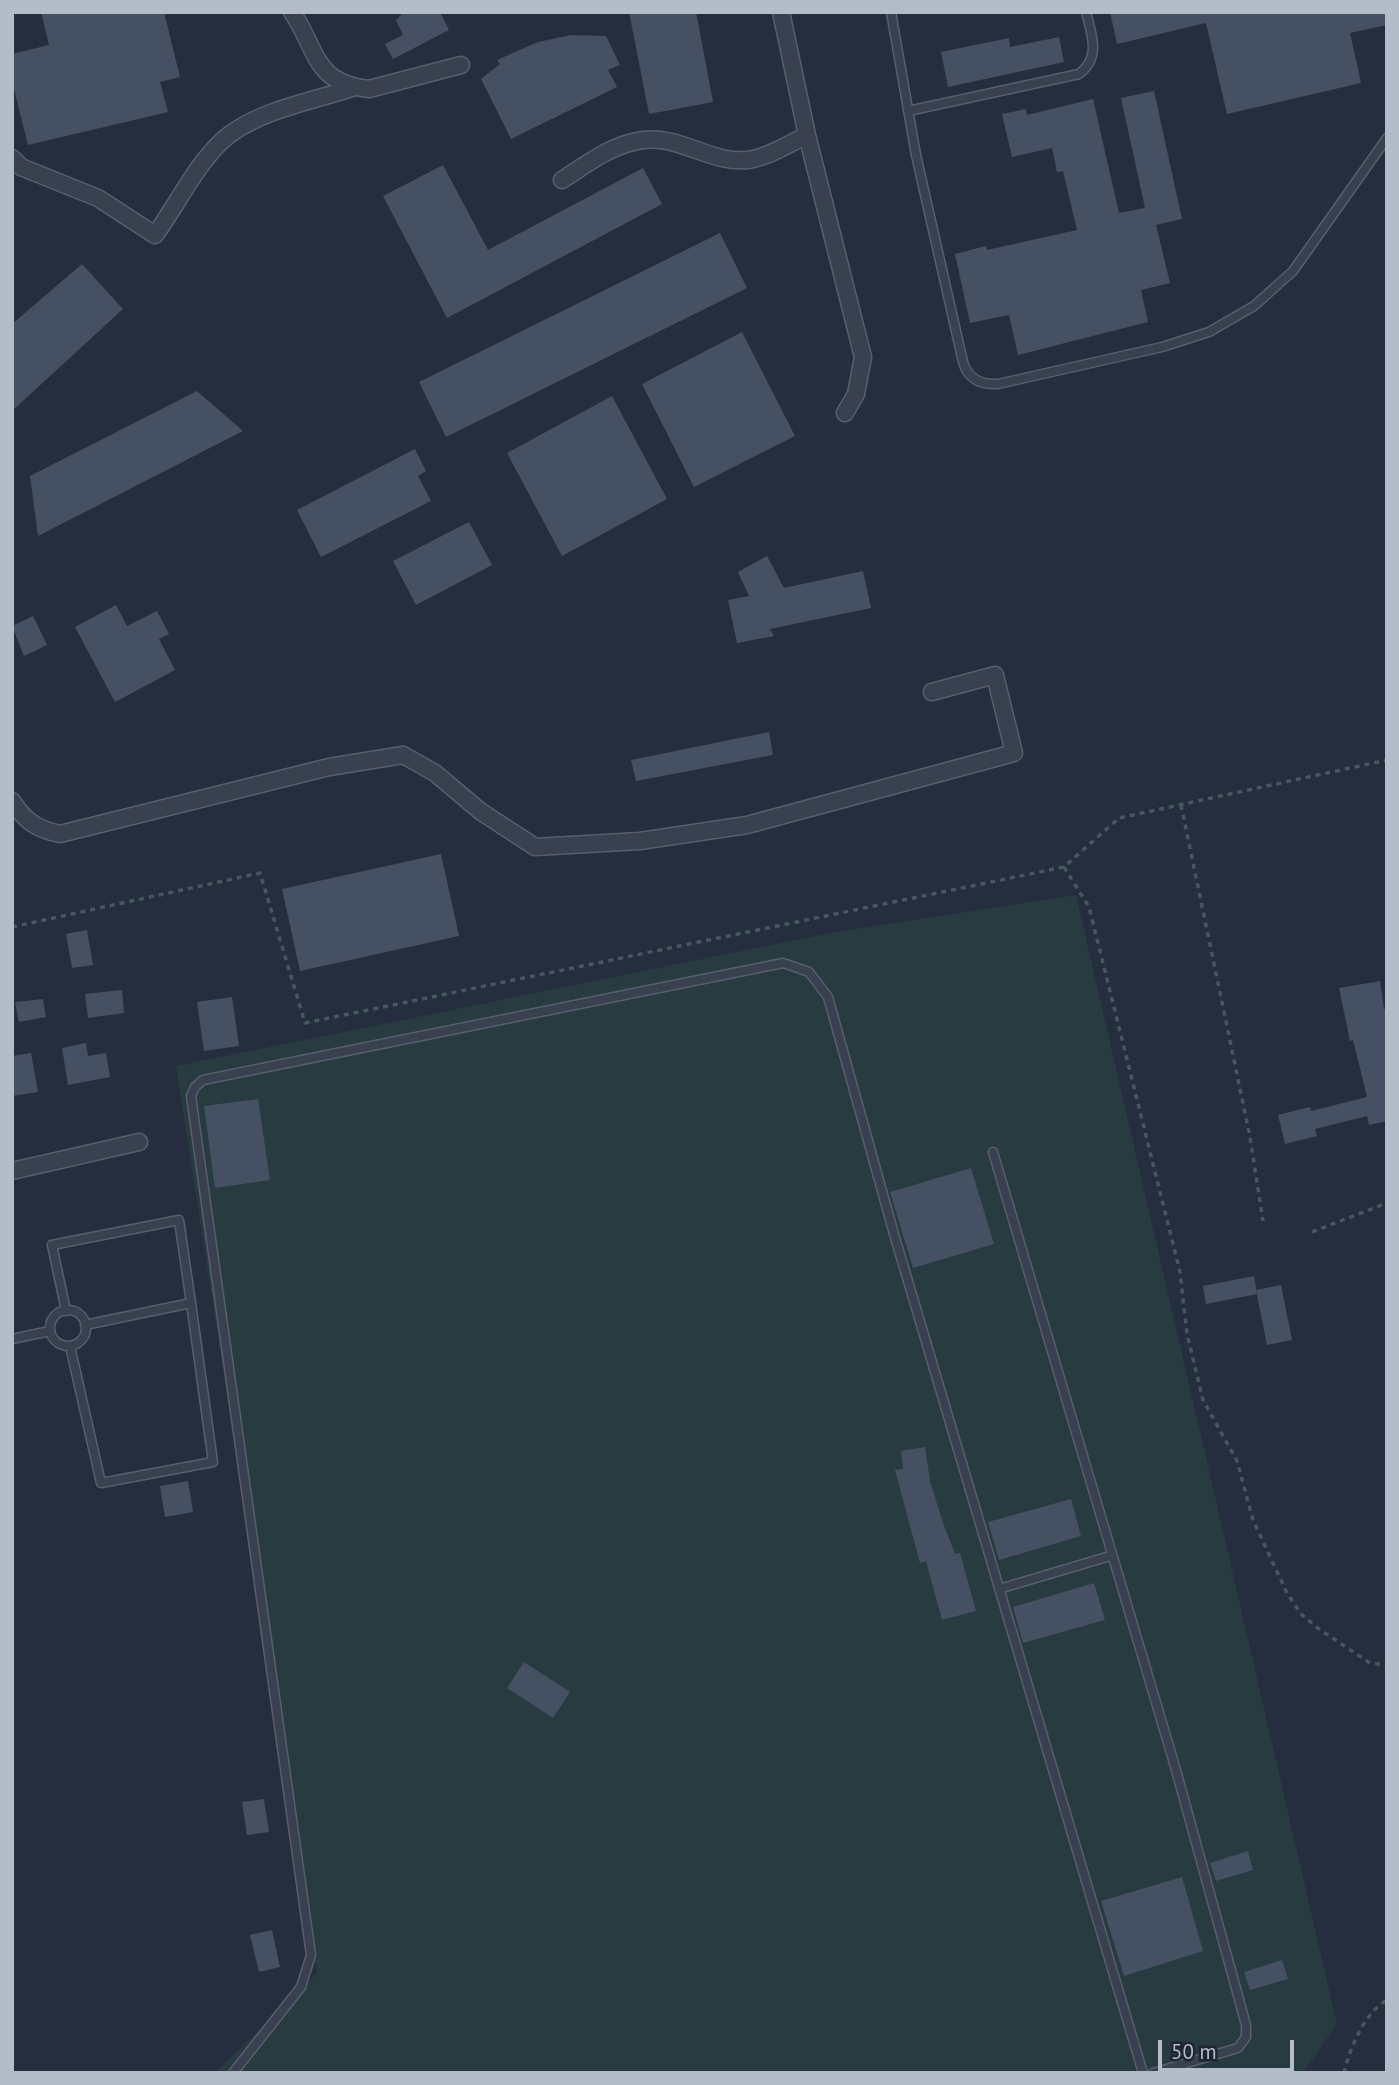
<!DOCTYPE html>
<style>
body{margin:0}
#map{position:relative;width:1399px;height:2085px;overflow:hidden;background:#252e3f;font-family:"PT Sans",sans-serif}
canvas{display:block}
.frame{position:absolute;inset:0;border:14px solid #b5bcc9;pointer-events:none}
.scale{position:absolute;left:1158px;top:2040px;width:136px;height:32px;box-sizing:border-box;border:4px solid #b5bcc9;border-top:0;padding-left:9px;font-size:21px;line-height:24px;white-space:nowrap;color:#b5bcc9;-webkit-text-stroke:5px #1e2534;paint-order:stroke}
</style>
<div id="map">
<canvas width="1399" height="2085"></canvas>
<div class="frame"></div>
<div class="scale">50 m</div>
</div>
<script>
const ctx = document.querySelector('canvas').getContext('2d');
ctx.lineJoin = 'round';
function paint(path, color) { ctx.fillStyle = color; ctx.fill(path, 'evenodd'); }
function trace(path, color, width, dash) { ctx.strokeStyle = color; ctx.lineWidth = width; ctx.lineCap = dash ? 'butt' : 'round'; ctx.setLineDash(dash || []); ctx.stroke(path); }
const green = new Path2D(`
 M1076 895 1337 2024 1303 2073H215L317 1973 176 1066 835 932Z`);
const building = new Path2D(`
 M41 12H164L180 77 160 82 168 112 28 145 12 81V54L49 45Z
 M404 12H440L449 30 393 59 385 44 403 35 396 20Z
 M629 12H696L713 102 649 114Z
 M1110 12H1387V25L1350 33 1361 83 1227 114 1206 23 1117 44Z
 M571 35 606 36 620 65 608 70 617 87 511 139 481 79 500 64 497 60 538 42Z
 M1059 37 1064 62 948 87 941 52 1009 38 1010 47Z
 M1154 91 1182 219 1156 225 1170 283 1141 290 1148 322 1018 355 1009 315 970 323 955 254 986 246 987 250 1077 230 1063 171 1057 172 1052 148 1012 157 1002 114 1026 109 1027 115 1093 99 1119 213 1145 208 1121 98Z
 M443 165 488 250 643 168 662 204 447 318 383 196Z
 M720 233 747 288 446 437 419 382Z
 M82 264 123 309 12 411V324Z
 M742 332 795 436 694 487 642 384Z
 M197 391 243 431 38 536 30 476Z
 M612 396 667 499 562 556 507 453Z
 M415 449 426 471 418 476 431 501 321 557 297 510Z
 M469 522 492 565 416 605 393 561Z
 M767 556 784 588 863 571 871 608 770 629 774 636 737 643 728 600 749 596 738 572Z
 M116 605 127 626 157 611 169 634 159 639 175 670 115 702 75 627Z
 M33 616 47 645 24 656 12 626Z
 M769 732 773 755 636 781 631 760Z
 M441 854 459 936 300 971 282 889Z
 M87 930 93 965 72 968 66 934Z
 M1380 981 1384 1009 1387 1008V1121L1369 1125 1367 1116 1315 1129 1317 1136 1285 1144 1278 1115 1310 1107 1311 1111 1367 1097 1353 1040 1350 1041 1339 988Z
 M122 990 124 1013 88 1018 85 994Z
 M232 997 239 1046 204 1051 197 1002Z
 M43 999 46 1017 19 1022 15 1002Z
 M86 1043 88 1056 106 1053 110 1077 68 1085 62 1048Z
 M31 1053 38 1092 12 1096V1056Z
 M258 1099 270 1180 215 1188 204 1106Z
 M971 1168 994 1244 913 1268 890 1192Z
 M1254 1276 1257 1294 1206 1304 1203 1286Z
 M1281 1285 1292 1340 1267 1345 1256 1290Z
 M925 1447 930 1481 943 1523 955 1554 960 1553 976 1611 942 1620 926 1561 920 1563 895 1470 903 1469 901 1451Z
 M188 1481 193 1512 165 1517 160 1486Z
 M1071 1499 1081 1536 999 1560 988 1522Z
 M1094 1583 1105 1620 1023 1643 1013 1607Z
 M524 1662 570 1692 553 1718 507 1688Z
 M264 1799 269 1832 247 1835 242 1802Z
 M1248 1851 1253 1870 1216 1881 1210 1863Z
 M1182 1877 1203 1951 1124 1976 1101 1901Z
 M272 1930 280 1967 259 1972 250 1935Z
 M1282 1960 1288 1979 1250 1990 1244 1972Z`);
const path = new Path2D(`
 M1181 805 1250 1137 1263 1221
 M1064 867 1089 907 1180 1272 1187 1334 1203 1400 1237 1461 1253 1520 1287 1593 1301 1614 1319 1629 1370 1663 1387 1665
 M12 927 260 873 305 1023 1064 867 1119 818 1387 760
 M1312 1232 1387 1203
 M1344 2073C1350 2048 1364 2013 1387 2000`);
const service = new Path2D(`
 M891 12 916 155 963 362C968 379 981 385 998 384L1162 347 1209 332 1254 306 1293 271 1387 138
 M908 111 1079 74C1101 58 1092 35 1086 12
 M993 1152 1176 1770 1246 2025V2037L1238 2048 1153 2073
 M50 1328a18 18 0 1 1 36 0a18 18 0 1 1-36 0Z
 M66 1311 52 1245 179 1220 191 1303
 M12 1339 50 1331
 M70 1346 101 1483 213 1462 191 1303 85 1325
 M999 1589 1110 1556
 M233 2073 301 1987 311 1955 191 1096 195 1087 203 1080 783 963 809 972 828 997 894 1234 1143 2073`);
const minor = new Path2D(`
 M292 12C318 50 313 83 369 89L461 65
 M781 12 807 135 863 357 856 394 845 413
 M12 158 21 167 98 198 155 235C177 205 200 157 229 135 263 109 314 101 355 87
 M562 180C587 164 612 144 643 140 680 135 711 164 748 160 768 157 789 144 807 135
 M12 801C25 821 36 829 60 834L329 767 403 755 435 773 480 811 535 847 640 841 747 825 1014 753 995 675 932 692
 M12 1171 139 1142`);
paint(green, '#273b40');
paint(building, '#465063');
trace(service, '#575e6c', 11);
trace(minor, '#575e6c', 19);
trace(path, '#45585d', 3.5, [5, 5]);
trace(service, '#39404f', 8);
trace(minor, '#39404f', 16);
</script>
